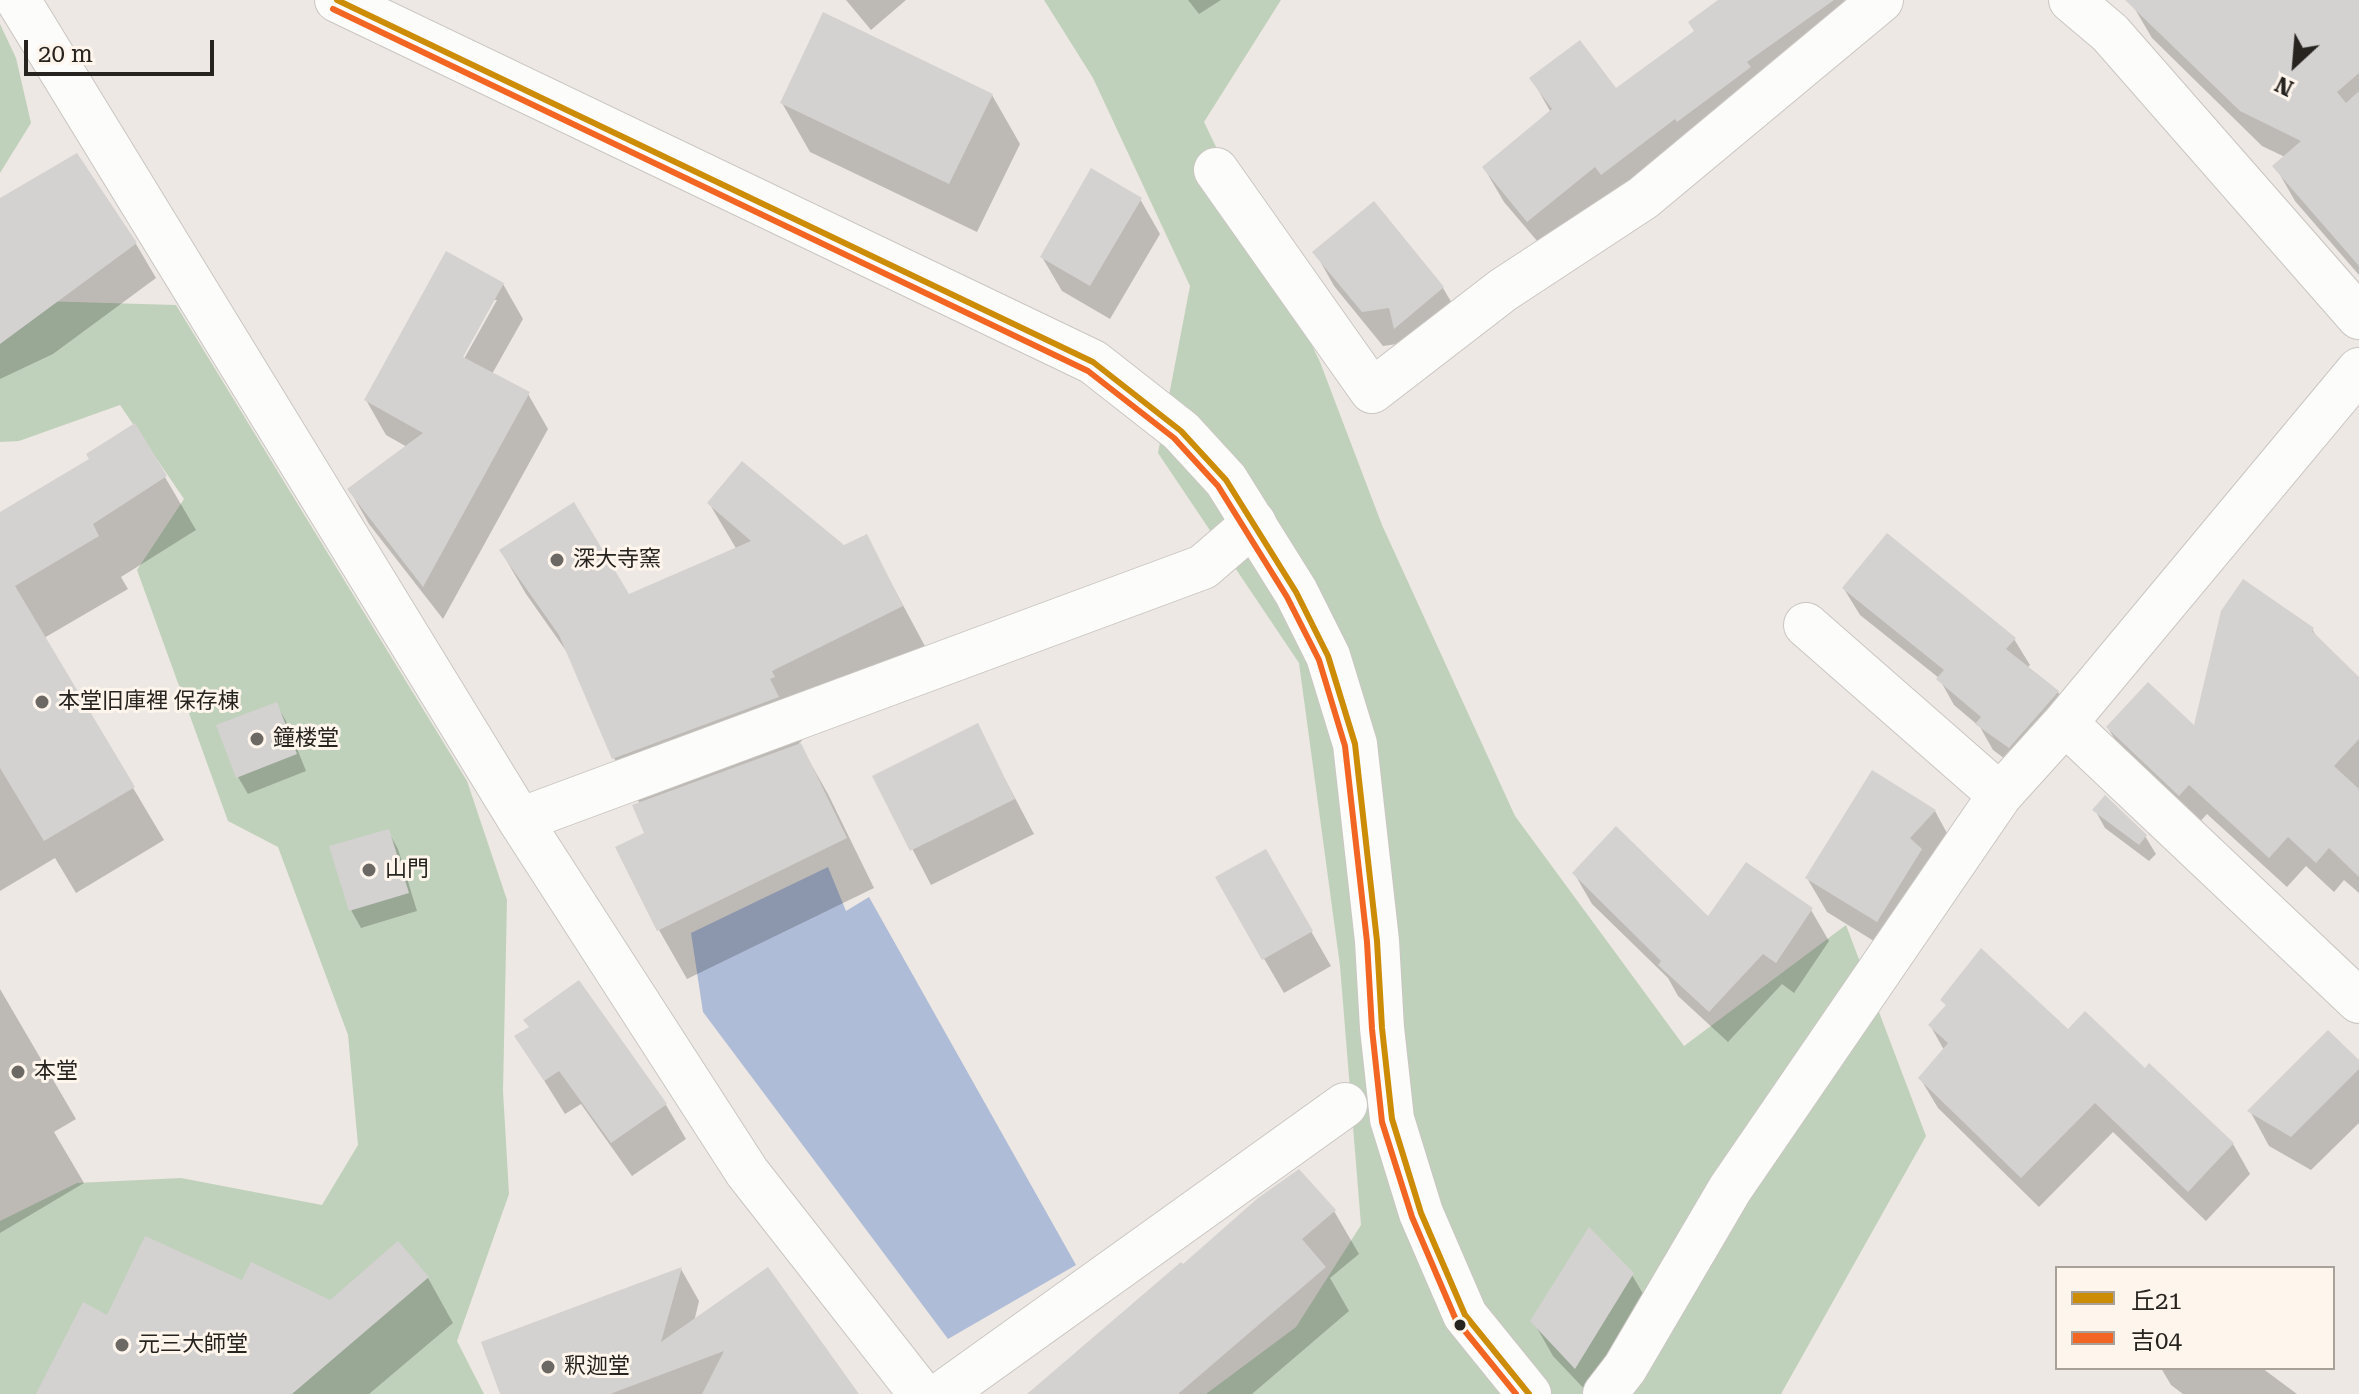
<!DOCTYPE html>
<meta charset="utf-8">
<style>
body{margin:0}
#map{position:relative;width:2359px;height:1394px;overflow:hidden;background:#ede8e3;font-family:"Roboto Serif","Noto Sans JP",serif}
canvas{display:block}
.legend{position:absolute;left:2055px;top:1266px;width:280px;height:104px;box-sizing:border-box;background:#fef5ec;border:2px solid #a8a19a;margin:0;padding:10px 14px;list-style:none;font-size:24px;color:#272420}
.legend li{display:flex;align-items:center;gap:16px;height:40px}
.legend b{width:40px;border:2px solid #a8a19a}
.north{position:absolute;left:2255px;top:24px;width:80px;height:80px;-webkit-text-stroke:6px #fef5ec;paint-order:stroke;rotate:206deg;font-size:22px;font-weight:700;line-height:32px;text-align:center;color:#272420}
.north::after{content:'';display:block;margin:auto;width:28px;height:36px;background:#272420;clip-path:polygon(50% 0,100% 100%,50% 72%,0 100%)}
.scale{position:absolute;left:24px;top:40px;width:190px;height:36px;box-sizing:border-box;border:4px solid #272420;border-top:0;padding-left:10px;font-size:24px;line-height:28px;white-space:nowrap;color:#272420;-webkit-text-stroke:6px #fef5ec;paint-order:stroke}
</style>
<div id="map">
<canvas width="2359" height="1394"></canvas>
<ul class="legend">
<li><b style="height:10px;background:#cd8c06"></b>丘21</li>
<li><b style="height:10px;background:#f26522"></b>吉04</li>
</ul>
<div class="north">N</div>
<div class="scale">20 m</div>
</div>
<script>
const ctx = document.querySelector('canvas').getContext('2d');
ctx.lineJoin = 'round';
function paint(path, color) { ctx.fillStyle = color; ctx.fill(path, 'evenodd'); }
function trace(path, color, width, dash) { ctx.strokeStyle = color; ctx.lineWidth = width; ctx.lineCap = dash ? 'butt' : 'round'; ctx.setLineDash(dash || []); ctx.stroke(path); }
function drawText(font, color, halo, rows, align = 'center') {
  ctx.font = font + ' "Roboto Serif","Noto Sans JP",serif'; ctx.lineWidth = 6; ctx.setLineDash([]); ctx.textBaseline = 'middle'; ctx.strokeStyle = halo; ctx.fillStyle = color; for (const [text, x, y, turn = 0] of rows) {
    ctx.save(); ctx.translate(x, y); ctx.rotate((+turn || 0) * Math.PI / 180); ctx.textAlign = isNaN(turn) ? turn : align; if (halo) ctx.strokeText(text, 0, 0); ctx.fillText(text, 0, 0); ctx.restore();
  }
}
const forest = new Path2D(`
 M1044 0H1281L1204 122 1320 362 1382 525 1515 816 1684 1046 1846 925 1926 1136 1781 1394H1206L1296 1327 1361 1225 1340 966 1299 663 1158 453 1190 286 1093 78Z
 M0 24 16 58 31 123 0 173Z
 M0 217 40 301 176 305 467 781 507 900 503 1091 509 1194 457 1341 484 1394H0V1221L77 1183 181 1178 322 1205 358 1145 348 1035 278 847 228 821 137 570 184 499 120 405 19 441 0 442Z`);
const water = new Path2D(`
 M828 867 846 911 869 897 1076 1265 948 1339 703 1012 691 933Z`);
const shadow = new Path2D(`
 M846 0H906L871 30Z
 M1188 0H1221L1199 14Z
 M1721 0H1844L1861 29 1549 255 1504 202 1484 168 1550 111 1532 79 1616 91 1696 32Z
 M2133 0H2359V275L2295 201 2275 166 2285 157 2262 146 2152 38 2132 4Z
 M992 95 1020 144 977 232 810 152 782 103Z
 M1140 199 1160 234 1110 319 1062 291 1042 257Z
 M0 201 136 244 156 278 53 354 0 379Z
 M1374 204 1443 288 1463 322 1404 343 1383 346 1334 286 1315 252Z
 M503 284 523 319 492 374 528 394 548 429 443 619 369 524 349 489 407 447 386 435 366 400ZM492 300H497L460 366 457 364Z
 M135 426 196 530 121 577 128 589 44 638 164 840 76 893 55 858 0 891V514L92 460Z
 M709 503 844 548 866 536 927 650 793 723 802 741 799 743 828 794 874 888 687 979 659 930 618 848 646 834 640 804 614 758 569 655 526 594 501 551 628 597 737 550Z
 M1844 589 2014 639 2030 665 2027 668 2058 692 2073 718 2024 773 1993 750 1980 727 1954 705 1939 678 1860 615Z
 M2312 629 2320 642 2359 679V893L2344 880 2334 892 2306 866 2287 887 2207 814 2197 825 2126 758 2108 728H2195Z
 M276 704 286 721 306 771 248 794 238 777Z
 M977 726 1034 834 931 885 875 777Z
 M2095 810 2145 836 2156 854 2149 861 2105 828Z
 M1935 811 1954 846 1898 956 1827 912 1807 878Z
 M388 831 398 849 417 911 361 928 351 910Z
 M1265 851 1331 966 1284 993 1217 878Z
 M1574 873 1708 919 1811 910 1829 941 1794 993 1782 984 1728 1042 1678 996 1668 978 1592 904Z
 M0 989 76 1119 54 1132 84 1183 0 1233Z
 M1943 1000 2068 1032 2145 1070 2149 1066 2233 1144 2250 1174 2206 1221 2113 1132 2039 1207 1938 1108 1920 1078 1944 1050 1930 1025 1947 1007Z
 M517 1037 666 1105 686 1139 632 1176 581 1104 565 1114Z
 M2359 1063V1123L2311 1170 2269 1146 2250 1111Z
 M1334 1211 1359 1254 1330 1278 1349 1311 1252 1394H1030L1182 1267Z
 M398 1244 428 1278 453 1323 369 1394H38L108 1317 243 1282 330 1302Z
 M681 1269 699 1301 694 1322 856 1394H503Z
 M1632 1275 1652 1309 1589 1394 1553 1356 1533 1321Z
 M2161 1368H2262L2297 1394H2183L2171 1385Z`);
const building = new Path2D(`
 M1718 0H1834L1747 62 1751 67 1677 122 1675 119 1601 175 1595 167 1527 222 1482 167 1552 109 1529 78 1580 40 1616 88 1694 31 1688 22Z
 M2125 0H2359V73L2337 92 2346 103 2359 91V266L2272 166 2301 141 2240 111Z
 M823 12 993 94 949 184 780 103Z
 M77 153 137 243 0 344V198Z
 M1091 168 1142 198 1090 286 1040 257Z
 M1374 201 1444 287 1394 329 1389 308 1362 312 1312 252Z
 M446 251 504 283 463 357 530 392 423 587 347 489 423 433 364 400Z
 M135 423 167 476 93 524 99 536 15 586 135 787 44 841 0 768V512L89 459 86 454Z
 M742 461 844 545 867 534 903 606 772 671 775 677 770 679 779 697 612 759 559 635 499 550 574 502 629 594 751 541 707 503Z
 M1887 533 2016 638 2006 649 2059 691 2009 748 1975 724 1981 717 1936 679 1944 670 1842 588Z
 M2243 579 2314 628 2312 631 2359 677V739L2334 766 2359 789V877L2329 848 2316 863 2288 837 2269 858 2189 785 2179 796 2106 727 2148 682 2194 725 2221 611Z
 M277 702 297 754 236 778 216 725Z
 M978 723 1015 799 910 851 872 776Z
 M801 743 847 838 657 931 615 847 644 833 632 805Z
 M1872 770 1936 810 1910 838 1922 849 1877 922 1805 878Z
 M2105 795 2147 835 2139 845 2092 810Z
 M1616 826 1708 916 1746 862 1813 908 1776 963 1763 954 1709 1012 1658 965 1661 961 1572 873Z
 M389 829 409 893 349 911 329 846Z
 M1266 849 1313 931 1262 960 1215 877Z
 M1981 948 2068 1029 2085 1011 2145 1068 2149 1063 2234 1143 2188 1192 2095 1103 2021 1178 1918 1078 1948 1043 1928 1025 1946 1005 1940 1000Z
 M579 980 667 1104 611 1143 559 1071 544 1081 514 1036 529 1027 523 1020Z
 M2328 1030 2359 1060V1069L2291 1137 2247 1111Z
 M1299 1169 1336 1210 1302 1239 1326 1267 1178 1394H1027L1181 1262 1183 1264 1258 1198Z
 M1589 1227 1634 1273 1575 1369 1530 1321Z
 M145 1236 242 1280 251 1262 330 1300 398 1241 429 1277 292 1394H36L83 1302 107 1315Z
 M682 1267 661 1342 768 1267 859 1394H702L724 1351 610 1394H500L481 1342Z`);
const street = new Path2D(`
 M18 0 520 820 747 1172 921 1394
 M2071 0 2110 33 2359 317
 M1216 170 1372 391 1503 290 1643 198 1881 0
 M1806 625 2000 795
 M2065 723 2359 1001
 M520 820 1203 567 1254 523
 M942 1394 1345 1105
 M1605 1394 1625 1368 1730 1189 2000 795 2065 723 2359 370`);
const secondary = new Path2D(`
 M337 0 1093 362 1181 431 1226 480 1296 592 1328 656 1355 744 1377 941 1382 1028 1392 1119 1421 1213 1465 1315 1529 1394`);
const bus1 = new Path2D(`
 M337 0 1093 362 1181 431 1226 480 1296 592 1328 656 1355 744 1377 941 1382 1028 1392 1119 1421 1213 1465 1315 1529 1394`);
const bus2 = new Path2D(`
 M333 9 1088 371 1174 438 1218 486 1287 597 1319 660 1345 746 1367 942 1372 1029 1382 1122 1412 1217 1456 1320 1516 1394`);
const markers = [
 [557,560,8,"#6c6964"],
 [42,702,8,"#6c6964"],
 [257,739,8,"#6c6964"],
 [369,870,8,"#6c6964"],
 [18,1072,8,"#6c6964"],
 [1460,1325,7,"#272420"],
 [122,1345,8,"#6c6964"],
 [548,1367,8,"#6c6964"]
];
const poiNames = [
 ["深大寺窯",573,560],
 ["本堂旧庫裡 保存棟",58,702],
 ["鐘楼堂",273,739],
 ["山門",385,870],
 ["本堂",34,1072],
 ["元三大師堂",138,1345],
 ["釈迦堂",564,1367]
];
paint(forest, '#c0d1bb');
paint(water, '#afbcd7');
paint(shadow, '#0003');
paint(building, '#d4d1d1');
trace(street, '#cac6c2', 46);
trace(secondary, '#cac6c2', 46);
trace(street, '#fcfcfb', 44);
trace(secondary, '#fcfcfb', 44);
trace(bus1, '#cd8c06', 6);
trace(bus2, '#f26522', 6);
for (const [x, y, r, color] of markers) { const dot = new Path2D(); dot.arc(x, y, r, 0, 2 * Math.PI); ctx.fillStyle = color; ctx.fill(dot); trace(dot, '#fef5ec', 3); }
drawText('22px', '#272420', '#fef5ec', poiNames, 'left');
</script>
